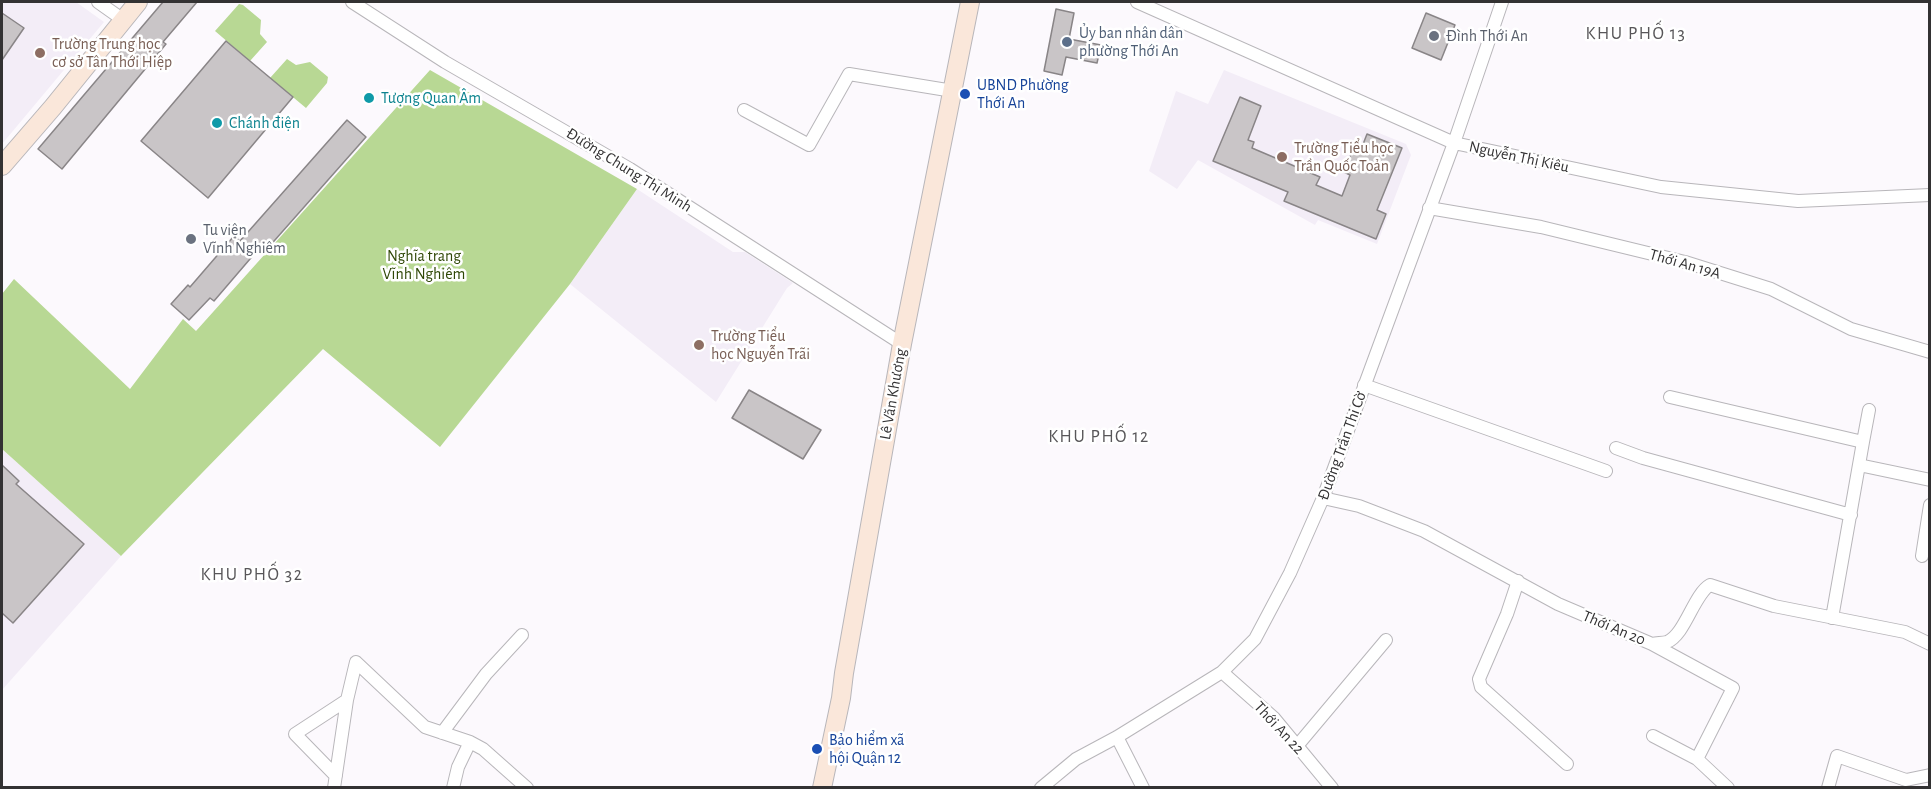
<!DOCTYPE html>
<meta charset="utf-8">
<style>
body{margin:0}
#map{position:relative;width:1931px;height:789px;overflow:hidden;background:#fcf9fd;font-family:"Alegreya Sans",sans-serif}
canvas{display:block}
.frame{position:absolute;inset:0;border:3px solid #333233;pointer-events:none}
</style>
<div id="map">
<canvas width="1931" height="789"></canvas>
<div class="frame"></div>
</div>
<script>
const ctx = document.querySelector('canvas').getContext('2d');
ctx.lineJoin = 'round';
function paint(path, color) { ctx.fillStyle = color; ctx.fill(path, 'evenodd'); }
function trace(path, color, width, dash) { ctx.strokeStyle = color; ctx.lineWidth = width; ctx.lineCap = dash ? 'butt' : 'round'; ctx.setLineDash(dash || []); ctx.stroke(path); }
function drawText(font, color, halo, rows, align = 'center') {
  ctx.font = font + ' "Alegreya Sans",sans-serif'; ctx.lineWidth = 5; ctx.setLineDash([]); ctx.textBaseline = 'middle'; ctx.strokeStyle = halo; ctx.fillStyle = color; for (const [text, x, y, turn = 0] of rows) {
    ctx.save(); ctx.translate(x, y); ctx.rotate((+turn || 0) * Math.PI / 180); ctx.textAlign = isNaN(turn) ? turn : align; if (halo) ctx.strokeText(text, 0, 0); ctx.fillText(text, 0, 0); ctx.restore();
  }
}
const built = new Path2D(`
 M2 2H76L104 22 2 144Z
 M1224 70 1406 144 1411 155 1377 244 1318 220 1315 225 1198 160 1177 189 1149 171 1176 91 1208 104Z
 M637 189 733 252H745L793 283 787 288 716 402 570 284Z
 M2 449 121 556 2 690Z`);
const green = new Path2D(`
 M239 4 243 5 261 20 260 34 267 42 250 61 215 31Z
 M287 59 296 65 310 62 328 77 327 83 306 108 270 78Z
 M430 70 637 189 570 284 440 447 323 349 121 556 2 449V294L14 279 130 389 183 319 196 331Z`);
const building = new Path2D(`
 M163 2H197L163 42 166 44 62 169 38 149Z
 M1056 9 1074 13 1069 39 1101 45 1097 63 1066 57 1062 75 1044 71Z
 M2 13 24 28 2 60Z
 M1426 13 1455 25 1441 60 1412 48Z
 M226 41 293 97 208 198 141 141Z
 M1240 97 1261 106 1248 140 1254 142 1252 148 1320 177 1316 185 1342 196 1350 175 1344 172 1353 149 1360 152 1367 134 1402 148 1377 210 1386 214 1376 239 1284 201 1288 192 1213 161Z
 M347 120 366 137 267 249 262 245 214 301 210 298 189 320 171 304 188 285 190 287 234 236 240 241Z
 M749 390 821 430 803 459 732 418Z
 M2 465 19 481 16 484 84 544 13 623 2 613Z`);
const street = new Path2D(`
 M98 2 122 19
 M352 2 445 62 630 169 902 344
 M1137 2 1454 143 1661 187 1798 201 1930 195
 M744 110 809 145 849 74 953 91
 M1429 208 1541 227 1685 262 1771 289 1851 329 1930 352
 M1364 385 1606 471
 M1670 397 1863 442 1832 618
 M1863 442 1869 410
 M1616 448 1643 458 1851 515
 M1859 465 1930 480
 M1323 498 1359 506 1424 531 1558 604 1652 644C1657 643 1662 643 1667 642 1685 635 1694 594 1710 585L1774 606 1905 632 1930 644
 M1922 556 1930 505
 M1518 581 1507 614 1479 679 1481 687 1567 764
 M1652 644 1733 688 1697 759 1728 788
 M356 662 425 727 470 742 483 749 527 788
 M1222 672 1274 718 1332 788
 M442 733 486 674 522 635
 M1653 736 1697 759
 M1117 737 1143 788
 M1297 746 1386 640
 M336 776 295 734 347 700
 M334 788 347 700 356 662
 M453 788 458 767 470 742
 M1041 788 1076 759 1117 737 1222 672 1255 639 1290 573 1323 498 1454 143 1502 2
 M1828 788 1837 756 1906 780 1930 775`);
const secondary = new Path2D(`
 M2 166 53 107 138 2
 M822 788 841 698 844 673 902 344 970 2`);
const markers = [
 [1434,36,6,"#6b7280"],
 [1067,42,6,"#5c6f8a"],
 [40,53,6,"#8d6e63"],
 [965,94,6,"#1a4fb4"],
 [369,98,6,"#0f9aa8"],
 [217,123,6,"#0f9aa8"],
 [1282,157,6,"#8d6e63"],
 [191,239,6,"#6b7280"],
 [699,345,6,"#8d6e63"],
 [817,749,6,"#1a4fb4"]
];
const serviceNames = [
 ["Ủy ban nhân dân",1079,33],
 ["phường Thới An",1079,51]
];
const worshipNames = [
 ["Đình Thới An",1446,36],
 ["Tu viện",203,230],
 ["Vĩnh Nghiêm",203,248]
];
const educationNames = [
 ["Trường Trung học",52,44],
 ["cơ sở Tân Thới Hiệp",52,62],
 ["Trường Tiểu học",1294,148],
 ["Trần Quốc Toản",1294,166],
 ["Trường Tiểu",711,336],
 ["học Nguyễn Trãi",711,354]
];
const transitNames = [
 ["UBND Phường",977,85],
 ["Thới An",977,103],
 ["Bảo hiểm xã",829,740],
 ["hội Quận 12",829,758]
];
const cultureNames = [
 ["Tượng Quan Âm",381,98],
 ["Chánh điện",229,123]
];
const streetNames = [
 ["Nguyễn Thị Kiêu",1519,157,12],
 ["Đường Chung Thị Minh",629,170,32],
 ["Thới An 19A",1685,264,16],
 ["Lê Văn Khương",893,394,-80],
 ["Đường Trần Thị Cờ",1342,446,-70],
 ["Thới An 20",1614,628,23],
 ["Thới An 22",1279,728,47]
];
const parkNames = [
 ["Nghĩa trang",424,256],
 ["Vĩnh Nghiêm",424,274]
];
const neighbourhoodNames = [
 ["KHU PHỐ 13",1636,34],
 ["KHU PHỐ 12",1099,437],
 ["KHU PHỐ 32",252,575]
];
paint(built, '#f3edf7');
paint(green, '#b8d894');
paint(building, '#c9c5c7');
trace(building, '#898587', 1.5);
trace(street, '#b8b6ba', 14);
trace(secondary, '#b8b6ba', 20);
trace(street, '#fff', 12);
trace(secondary, '#fae7da', 18);
for (const [x, y, r, color] of markers) { const dot = new Path2D(); dot.arc(x, y, r, 0, 2 * Math.PI); ctx.fillStyle = color; ctx.fill(dot); trace(dot, '#fff', 2); }
drawText('16px', '#4e5e75', '#fff', serviceNames, 'left');
drawText('16px', '#5b616d', '#fff', worshipNames, 'left');
drawText('16px', '#785e54', '#fff', educationNames, 'left');
drawText('16px', '#164399', '#fff', transitNames, 'left');
drawText('16px', '#0d838f', '#fff', cultureNames, 'left');
drawText('16px', '#333233', '#fff', streetNames);
drawText('16px', '#2f4706', '#fff', parkNames);
ctx.letterSpacing = '1.5px';
drawText('18px', '#585659', '#fff', neighbourhoodNames);
ctx.letterSpacing = '0px';
</script>
